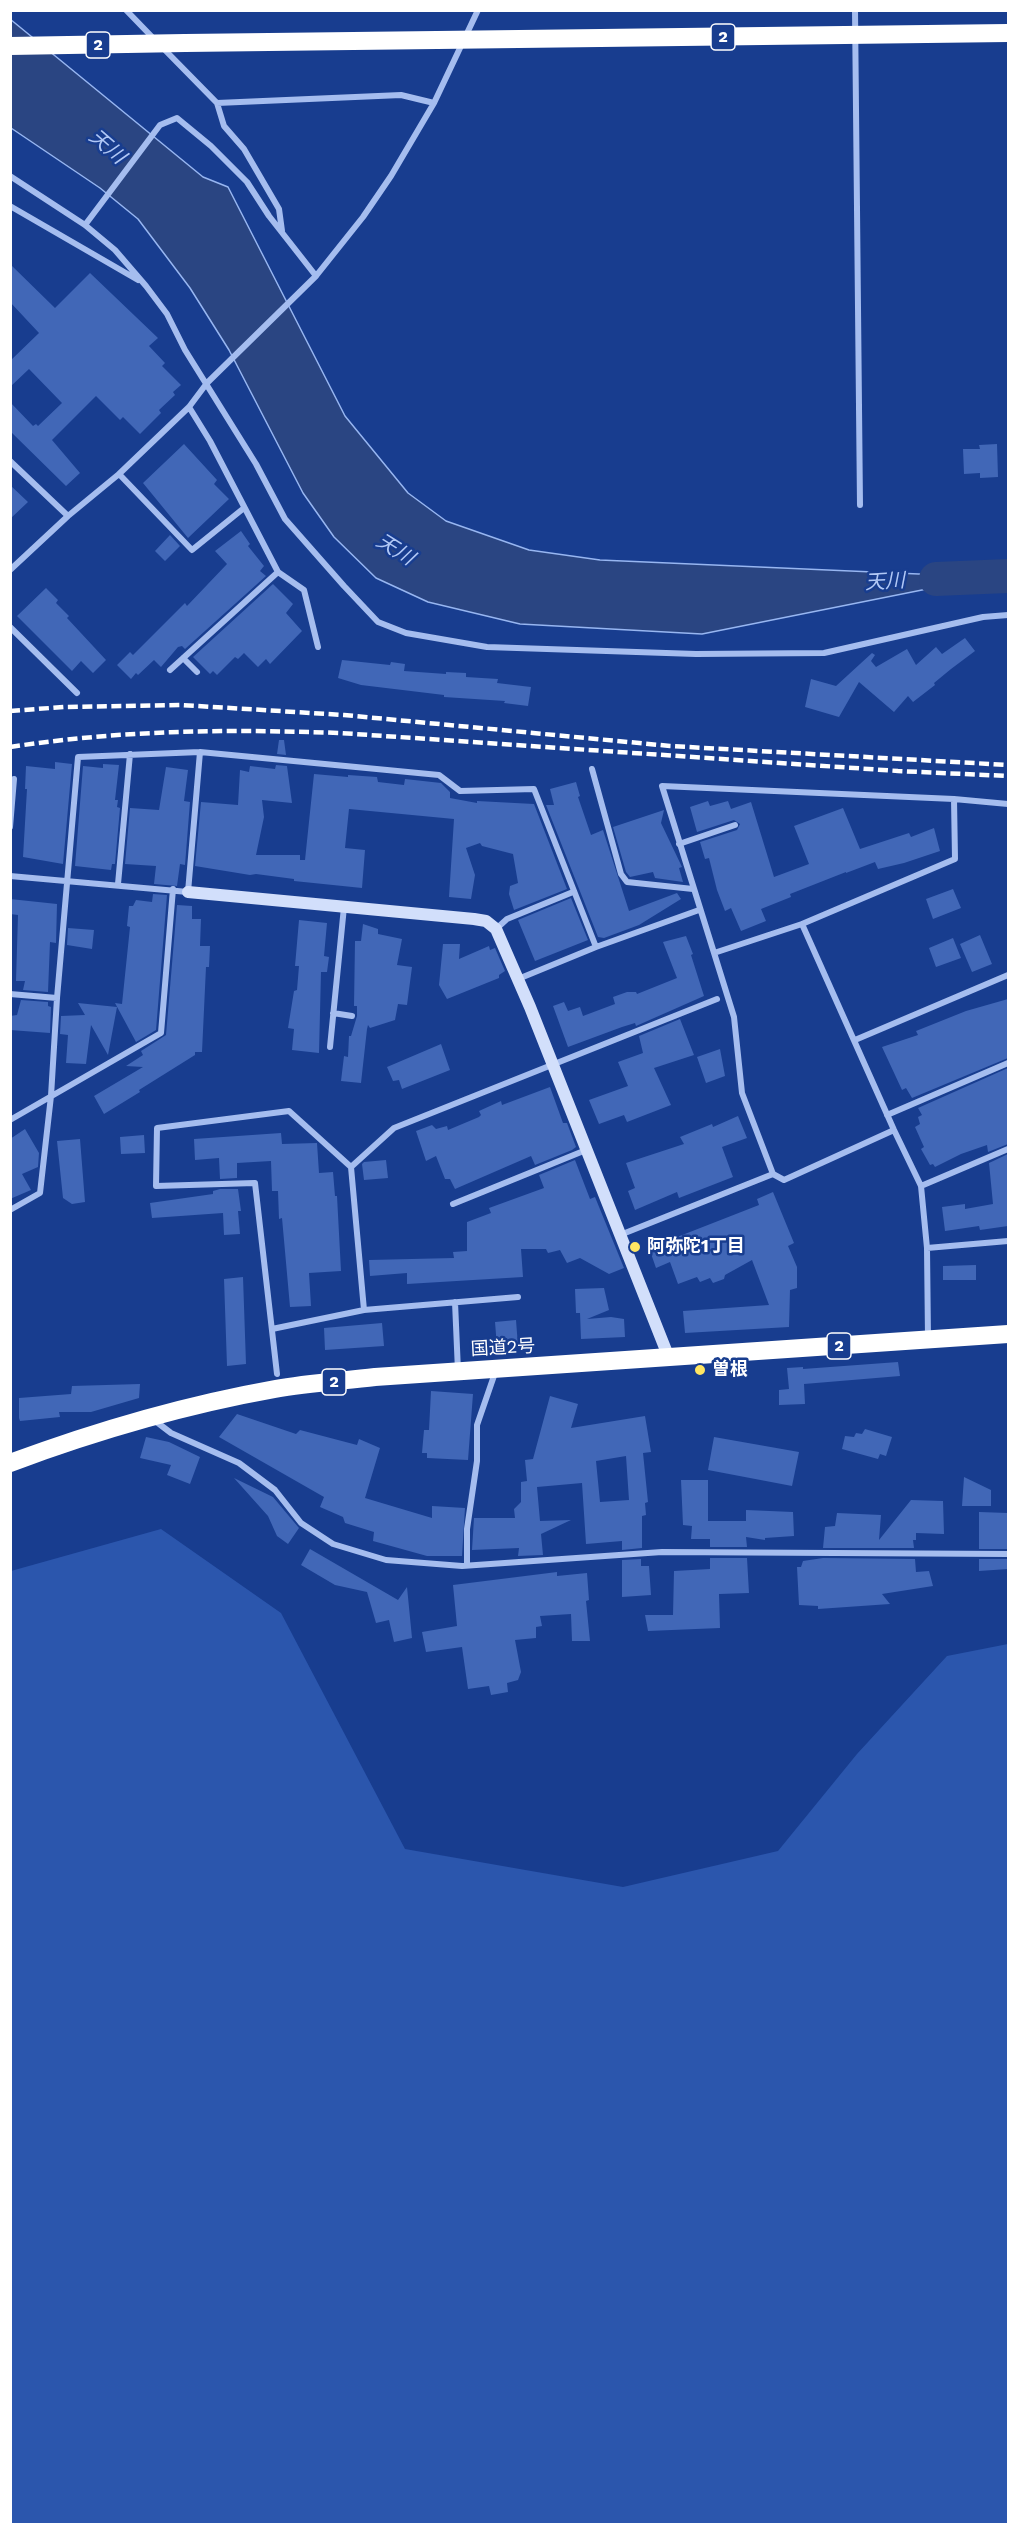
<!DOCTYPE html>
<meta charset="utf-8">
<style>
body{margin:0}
#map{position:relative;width:1019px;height:2535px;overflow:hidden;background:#183d8f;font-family:"Work Sans",sans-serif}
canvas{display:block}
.frame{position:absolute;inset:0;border:12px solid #fff;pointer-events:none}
</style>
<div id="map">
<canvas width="1019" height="2535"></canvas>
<div class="frame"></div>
</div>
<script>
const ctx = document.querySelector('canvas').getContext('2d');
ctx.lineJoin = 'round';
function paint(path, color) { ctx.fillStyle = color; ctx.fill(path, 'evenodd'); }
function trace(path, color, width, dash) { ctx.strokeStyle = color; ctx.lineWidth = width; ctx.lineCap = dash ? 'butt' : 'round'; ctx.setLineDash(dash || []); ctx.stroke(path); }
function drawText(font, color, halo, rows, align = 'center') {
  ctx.font = font + ' "Work Sans","Noto Sans JP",sans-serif'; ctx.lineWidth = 5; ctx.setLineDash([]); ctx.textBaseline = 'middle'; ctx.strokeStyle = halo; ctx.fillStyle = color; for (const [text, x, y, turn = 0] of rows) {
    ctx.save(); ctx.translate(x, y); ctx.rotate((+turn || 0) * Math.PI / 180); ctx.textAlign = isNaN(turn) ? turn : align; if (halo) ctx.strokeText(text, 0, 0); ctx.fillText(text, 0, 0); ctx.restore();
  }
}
const green = new Path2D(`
 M161 1529 281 1613 405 1849 623 1887 778 1851 857 1754 947 1656 1008 1644V2524H11V1571Z`);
const water = new Path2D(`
 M10 19 203 177 228 187 345 416 408 493 446 521 529 550 600 560 987 577 702 634 520 624 428 602 376 578 334 537 303 493 229 350 190 288 138 219 100 188 11 128Z`);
const river = new Path2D(`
 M936 579 1008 576`);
const building = new Path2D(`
 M10 264 55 308 90 273 158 338 149 346 165 363 162 366 181 385 173 392 175 395 159 410 161 413 140 434 123 417 120 420 96 396 52 440 80 473 66 486 10 431V402L33 426 36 424 38 426 62 403 29 369 10 387V361L39 333 10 302Z
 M184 444 217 480 214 484 229 499 188 538 143 483Z
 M997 444 998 477 980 478V473L964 474 963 449H980L979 445Z
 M10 485 28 502 10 519Z
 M241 531 250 544 248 546 264 566 260 571 266 576 185 649 182 646 178 647 161 667 154 660 138 675 136 673 131 679 117 665 130 652 133 655 185 603 187 606 227 564 215 551Z
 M170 535 180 546 165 561 155 551Z
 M273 584 293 604 286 613 302 631 270 664 266 659 258 667 244 653 238 659 235 657 217 675 213 671 210 674 193 657Z
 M46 588 58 600 56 603 69 616 67 618 106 660 93 673 81 661 72 671 17 616Z
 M965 638 975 651 951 669 934 683 935 685 913 702 908 696 894 712 859 682 839 717 805 707 811 679 836 686 872 653 875 655 871 661 876 667 907 649 916 665 936 647 942 654Z
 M342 660 390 665 391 662 405 664 404 671 446 674V672L466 673V677L498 679 497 683 531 687 528 706 504 703 505 701 444 697V695L361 685 338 678Z
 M279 740H284L286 755 277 754Z
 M55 762 72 764 63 864 23 857 27 789H25L26 766 55 769Z
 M103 764 119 765 115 800H118L117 807 120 808 115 864H112L111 870 75 866 83 766 103 768Z
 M276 765 287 766 292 803 262 800 264 817 256 855H300V860H305L314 774 348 777V775L377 777 378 782 404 785 405 779 441 783 450 792V798L477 803V801L534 804 567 889 514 910 509 894 510 886 518 883 513 854 482 846 480 843 466 848 475 875 471 899 449 897 454 819 349 809 345 848 365 850 362 888 294 881V879L256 874 250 875 195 866 201 802 238 805 240 770 249 772 250 766 275 769Z
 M166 767 188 770 184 801 190 802 185 865 180 864 177 886 154 884 156 866 125 864 130 808 159 810Z
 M576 782 580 796 578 797 591 835 603 830 629 911 677 893 681 899 639 925 604 938 598 937 546 805H554L550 789Z
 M708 801 710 806 728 801 731 809 751 802 774 877 809 864 794 826 843 808 860 849 909 833 911 837 934 828 940 851 904 863 878 869 875 862 846 873V872L790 894 791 897 761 909 766 921 741 931 731 908 725 911 717 890 709 858 705 859 700 842 737 830 740 824 734 820 697 832 690 807Z
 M664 810 661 823 682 867 679 868 683 882 655 878 653 872 630 877 626 872 613 827Z
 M953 889 961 908 933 919 926 899Z
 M153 894 167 895 156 1030 136 1042 115 1003 122 1004 130 927 127 926 129 906H133L136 900 152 902Z
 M571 898 588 940 535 961 518 920Z
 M10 899 57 904 56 943 50 942 48 992 23 990 25 981H16L18 915 10 914Z
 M177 905 192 906V919H201L200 946H210L209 967H206L202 1052H195V1055L139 1090 140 1092 104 1114 94 1096 143 1067 126 1066 143 1055 141 1051 166 1035Z
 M299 920 327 923 324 956 329 957 327 972H321L319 1053 292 1050 294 1029 288 1028 294 991 297 990 299 966H295Z
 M363 924 378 929V934L402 939 397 965 412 967 407 1005 398 1004 395 1020 370 1028 368 1025 367 1029 361 1083 341 1081 344 1056 348 1057 349 1036H351L357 1016V1006H354L355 941H361Z
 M68 928 94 930 92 949 67 945Z
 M980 935 992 964 972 972 960 944Z
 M686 936 693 954 691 955 704 996 636 1026 635 1023 622 1027 568 1047 553 1006 564 1002 568 1011 580 1007 583 1016 615 1004 613 997 627 992H636L637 994 677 978 663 942Z
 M953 938 961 958 936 967 929 948Z
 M443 944H460L459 959 489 946 490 950 495 948 505 971 499 975V978L447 999 439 985Z
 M1008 999V1058L912 1098 906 1088 902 1090 882 1047 918 1035 916 1031 966 1011Z
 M21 1000 48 1002V1006L51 1007 50 1033 10 1030V1016L17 1015Z
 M78 1003 117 1007 108 1055 91 1025 86 1064 66 1063 68 1035 60 1034 61 1016 85 1015Z
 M680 1019 694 1055 654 1068 671 1105 627 1122 624 1115 599 1124 589 1100 628 1086 618 1062 643 1053 639 1036Z
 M441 1044 450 1070 402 1089 399 1080 393 1081 387 1067Z
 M720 1049 725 1076 706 1083 697 1057Z
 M1008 1068V1144L988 1152 987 1145 961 1154 935 1167 933 1164 930 1165 921 1149 924 1147 915 1127 920 1124 918 1117 922 1115 918 1108Z
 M550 1087 563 1123H567L576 1147 572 1150 535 1165 531 1156 455 1189 450 1179H445L436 1156 426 1161 416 1131 432 1125 436 1129 447 1126 448 1130 479 1117 481 1115 479 1111 501 1101 502 1105Z
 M738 1116 747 1138 722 1147 733 1177 679 1198 677 1192 635 1210 628 1191 635 1188 626 1163 684 1144 680 1137 712 1124 713 1127Z
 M25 1129 39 1153 38 1167 22 1174 31 1190 10 1199V1139Z
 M281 1133 282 1144 317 1143 319 1173 333 1172 335 1196H337L341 1271 309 1273 311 1306 290 1307 282 1218 279 1219 278 1191H272L271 1161 237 1163V1178L220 1179 219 1158 195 1160 194 1139Z
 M144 1135 145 1153 121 1154 120 1137Z
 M80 1139 85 1202 72 1204 63 1198 57 1141Z
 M1008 1154V1226L980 1230 979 1226 945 1231 942 1207 965 1204V1209L993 1204 989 1163Z
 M386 1160 388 1178 364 1180 362 1164 364 1162Z
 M575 1160 590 1199 595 1197 624 1268 609 1274 580 1258 567 1263 560 1250 548 1253 546 1249H521L523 1277 407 1284V1273L370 1276 369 1260 454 1258 453 1252 467 1251V1222L491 1213 489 1208 544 1188 539 1175Z
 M220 1189H238L241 1211H238L240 1234 224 1235 223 1213 152 1218 150 1203 213 1194V1191Z
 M773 1192 794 1243 788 1246 797 1267V1288L790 1290 789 1327 685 1333 683 1311 769 1305 752 1260 725 1275 724 1279 713 1283 710 1278 700 1282 697 1277 678 1284 670 1262 656 1268 649 1248 759 1205 757 1199Z
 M976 1265V1280H943V1266Z
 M243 1277 246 1364 227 1366 224 1279Z
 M604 1288 609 1310 587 1319 611 1317 624 1319 625 1337 581 1339 580 1313H576L575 1289Z
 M516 1320 518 1346 497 1347 495 1322Z
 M382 1323 384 1346 325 1350 324 1328Z
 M898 1362 900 1376 804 1384 805 1404 779 1405V1390L789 1389 787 1368 803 1367V1369Z
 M140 1384 139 1398 91 1412H59L60 1417 20 1421 19 1418V1398L71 1394 72 1386Z
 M431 1391 473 1394 468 1460 427 1458V1453H422L424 1430H429Z
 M550 1396 578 1404 571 1428 645 1416 651 1452 643 1453 648 1502 645 1503 646 1515 642 1516V1548L622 1550V1541L586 1544 582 1483 537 1487 540 1521 571 1520 541 1534 543 1555 518 1556 519 1548 472 1550 474 1518H515L514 1509 521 1502V1482L527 1481 525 1460 533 1459ZM626 1456 629 1500 600 1502 596 1461Z
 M237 1414 296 1434 300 1430 357 1445 359 1439 380 1448 365 1498 432 1518V1506L465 1508 462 1556H427L373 1541 374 1532 345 1523 343 1517 320 1507 324 1497 219 1437Z
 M865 1429 892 1437 886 1456 880 1454 878 1459 842 1449 845 1436 854 1437 856 1433 862 1434Z
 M146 1437 169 1442 200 1457 190 1484 167 1475 171 1465 140 1458Z
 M714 1437 799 1452 792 1486 708 1470Z
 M964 1477 991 1490V1506H962Z
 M234 1478 273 1497 299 1528 288 1544 277 1536 268 1516Z
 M681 1480H708V1521H746V1510L793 1512 794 1536 765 1538V1540L746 1537 747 1547H710V1539H691L692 1526 683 1525Z
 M911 1500 943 1501 944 1534 916 1533V1540H913L914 1548H823L825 1527 835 1526 837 1513 881 1515 879 1540Z
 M979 1512 1008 1513 1007 1549H979Z
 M310 1549 398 1600 407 1587 412 1638 394 1642 389 1620 376 1623 367 1592 335 1585 301 1565Z
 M710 1558H747L749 1593 719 1594 720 1628 648 1631 645 1615H673L674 1571 710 1569Z
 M823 1558 915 1559 916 1572 929 1571 933 1586 882 1594 890 1604 818 1609V1606L799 1605 797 1567H801L803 1561Z
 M641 1559V1566H649L651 1595 622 1597V1560Z
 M979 1559H1007L1008 1569 979 1571Z
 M557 1572V1576L587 1573 589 1600 586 1601 590 1641H572L571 1614 540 1616 542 1626 536 1627V1638L515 1640 521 1672 518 1680 507 1683 508 1692 491 1695 489 1686 468 1689 462 1647 426 1652 422 1632 457 1626 453 1585Z`);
const street = new Path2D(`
 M126 10 155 40
 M855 10 860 505
 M162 47 217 103 401 95 434 103
 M217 103 224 126 244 149 279 209 282 231
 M10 176 85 225 115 250 146 286 167 314 185 350 256 464 285 519 344 586 378 622 406 633 487 647 696 654 824 653 983 617 1008 615
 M10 206 138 280
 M85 225 160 125 177 118 211 146 247 182 269 216 316 276
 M189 407 210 441 278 572 304 590 318 647
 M10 461 68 516
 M119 474 192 550 244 508
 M10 570 68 516 119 474 189 407 207 383 316 276 363 217 391 176 434 103 478 10
 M10 627 77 693
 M183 658 197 672
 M170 670 278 572
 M592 769 621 874 627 882 693 889
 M10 827 14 779
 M679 844 735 825
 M10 876 188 892 200 752 439 775 460 791 534 789 596 947
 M118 884 130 754
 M802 924 894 1130 921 1186 927 1248 928 1338
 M496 929 507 919 573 892
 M714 953 802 924 955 859 954 799
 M518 979 596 947 699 910
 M10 994 57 998
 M333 1013 352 1016
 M855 1040 1008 975
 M330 1047 344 907
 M887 1115 1008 1063
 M10 1120 161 1033 173 889
 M773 1174 742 1093 734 1017 662 786 954 799 1008 804
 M921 1186 1008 1149
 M453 1204 586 1150
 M10 1210 40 1193 51 1096 57 998 78 757 200 752
 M620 1235 773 1174 784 1180 894 1130
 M927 1248 1008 1241
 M455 1302 458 1371
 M272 1329 364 1310 518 1297 364 1310 351 1167
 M277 1374 255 1183 156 1186 157 1128 289 1111 351 1167 394 1128 717 999
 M154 1420 171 1433 239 1463 275 1490 301 1523 333 1544 386 1560 462 1566 662 1552 1008 1554
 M467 1565V1529L477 1461V1425L496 1370`);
const secondary = new Path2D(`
 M188 892 474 919 486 921 496 929 530 1007 669 1358`);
const highway = new Path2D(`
 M185 43 437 40
 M10 1463C96 1431 185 1405 275 1389 308 1383 342 1381 375 1377L1008 1334`);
const rail = new Path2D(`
 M10 711 64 707 181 705 344 715 670 746 1008 765
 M10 747C121 730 228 729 340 733L898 771 1008 776`);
const highwayBridge = new Path2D(`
 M437 40 1008 33
 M10 46 185 43`);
const markers = [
 [635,1247,6,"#ffe663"],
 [700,1370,6,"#ffe663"]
];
const shields = [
 [723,37,24],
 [98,45,24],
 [839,1346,24],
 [334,1382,24]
];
const shieldNames = [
 ["2",723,37],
 ["2",98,45],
 ["2",839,1346],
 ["2",334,1382]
];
const poiNames = [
 ["阿弥陀1丁目",647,1247],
 ["曽根",712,1370]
];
const streetNames = [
 ["国道2号",503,1348,-3]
];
const waterNames = [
 ["天川",107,147,41],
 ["天川",395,550,32],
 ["天川",885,582,-3]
];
paint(green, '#2b56ad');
paint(water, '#2a4582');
trace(water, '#97b6f1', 1.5);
trace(river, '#2a4582', 34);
paint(building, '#4167b7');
trace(street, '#a5bdef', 6);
trace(secondary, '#d2dffb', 12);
trace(highway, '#fff', 18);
trace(rail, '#fff', 4.5, [10, 4.5]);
trace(highwayBridge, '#fff', 18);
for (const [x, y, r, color] of markers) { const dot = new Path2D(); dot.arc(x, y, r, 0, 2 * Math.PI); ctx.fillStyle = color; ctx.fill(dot); trace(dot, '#183d8f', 2); }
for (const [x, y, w] of shields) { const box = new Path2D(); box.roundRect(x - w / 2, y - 13, w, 26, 4.5); ctx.fillStyle = '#183d8f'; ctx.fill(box); trace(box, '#fff', 1.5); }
drawText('bold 16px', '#fff', null, shieldNames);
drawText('bold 18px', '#fff', '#183d8f', poiNames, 'left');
drawText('18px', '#fff', '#183d8f', streetNames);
drawText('italic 20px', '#b1c8f6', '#183d8f', waterNames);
</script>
